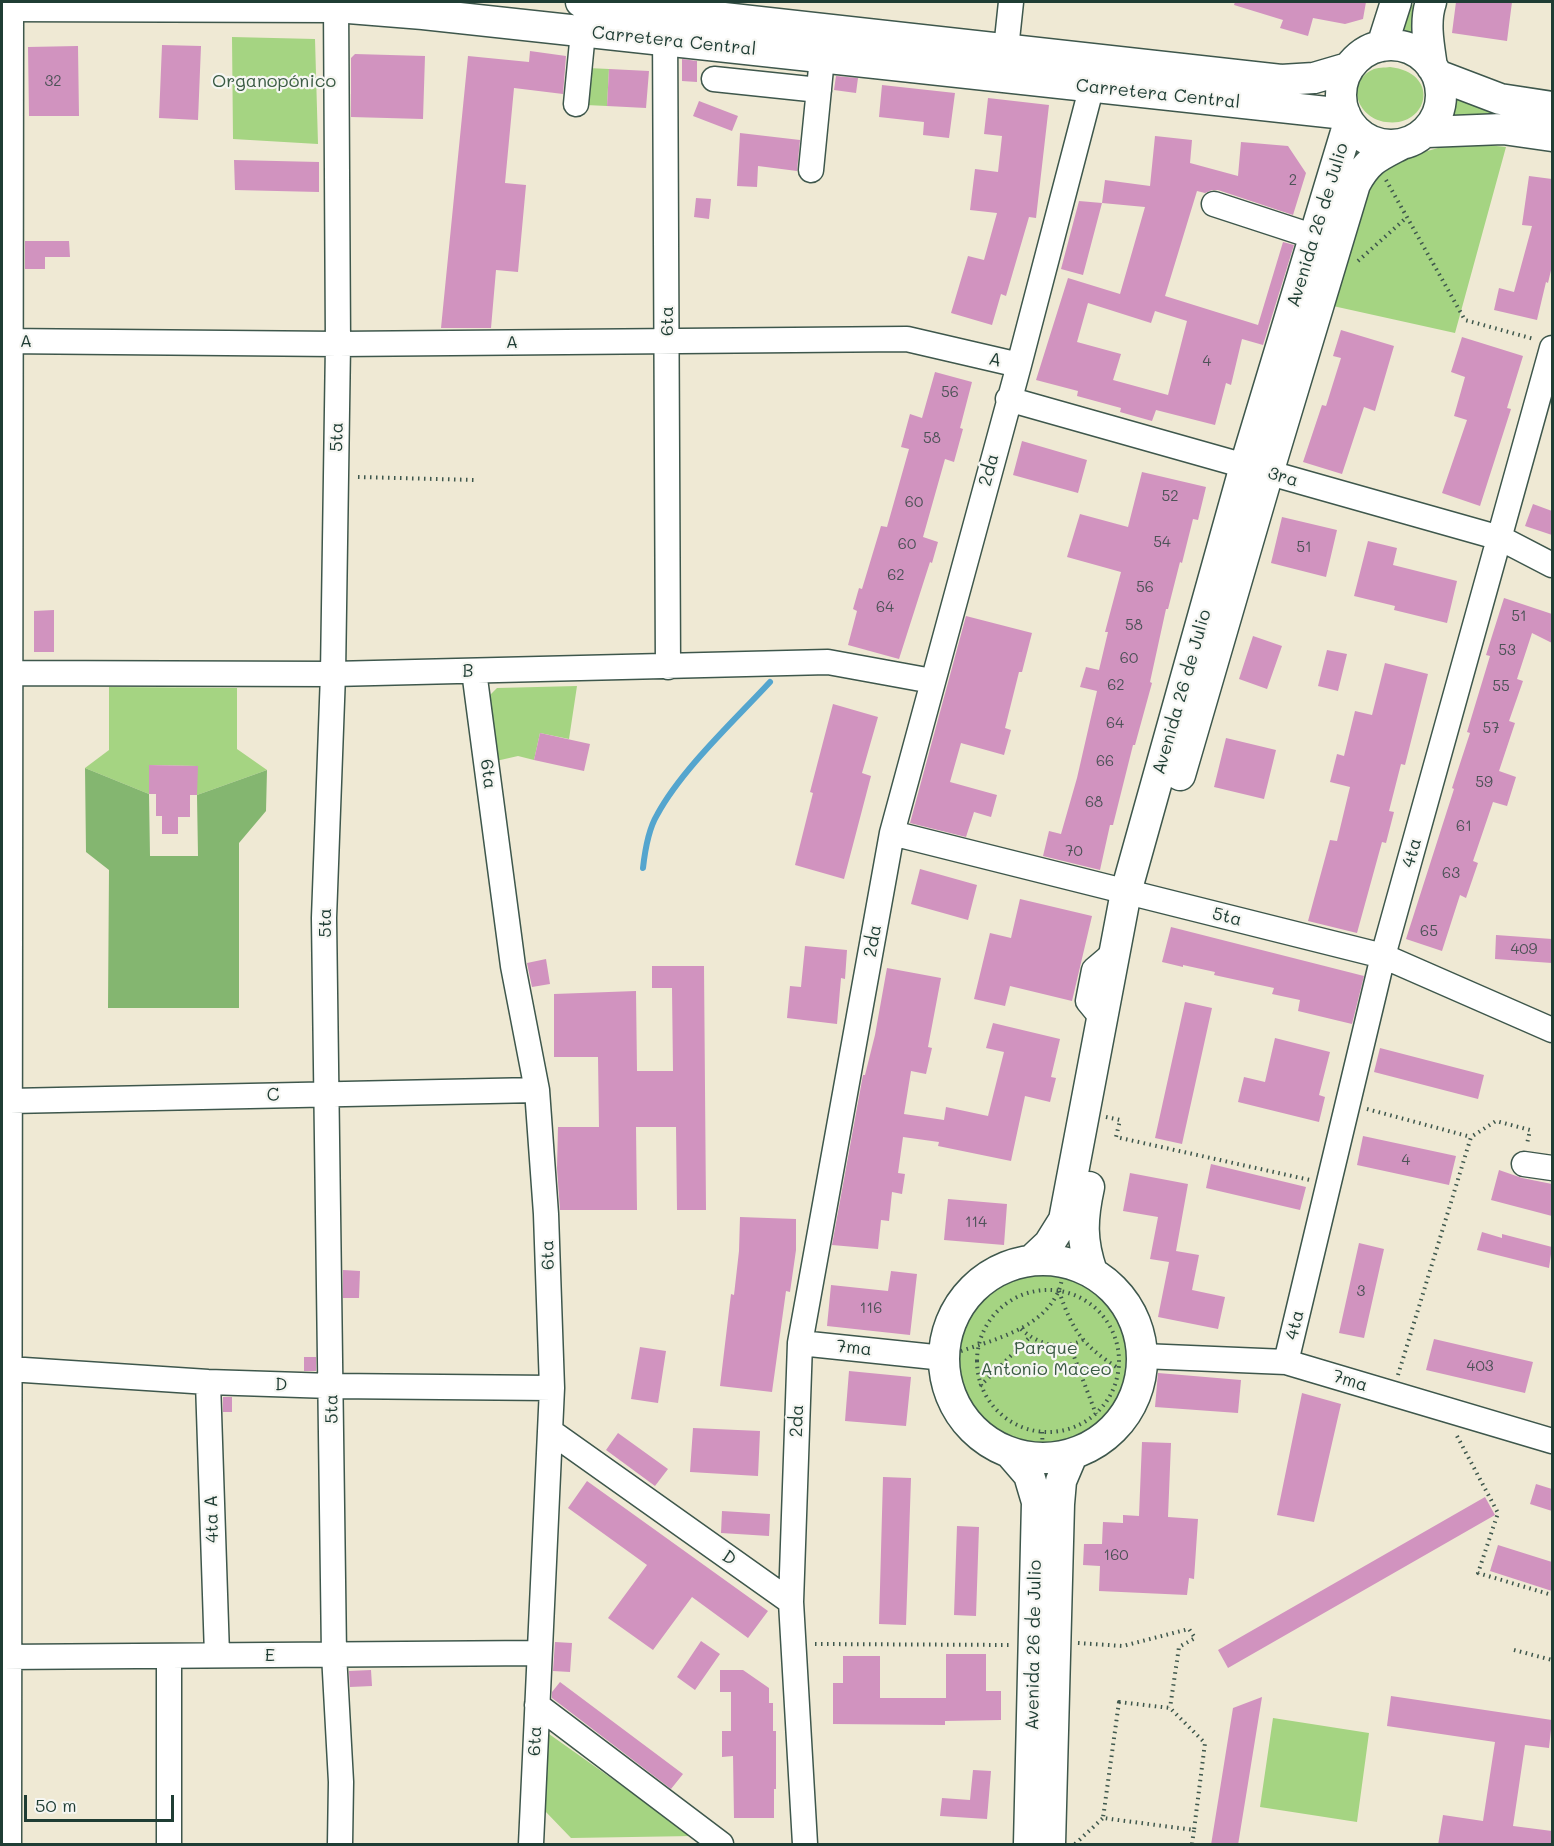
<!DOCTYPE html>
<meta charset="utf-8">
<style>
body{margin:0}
#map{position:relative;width:1554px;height:1846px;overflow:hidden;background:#efe9d4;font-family:Mali,sans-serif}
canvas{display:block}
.frame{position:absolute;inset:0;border:3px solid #1f3d34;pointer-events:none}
.scale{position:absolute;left:24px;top:1795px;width:150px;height:27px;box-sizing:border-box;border:3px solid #1f3d34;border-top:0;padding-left:8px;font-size:18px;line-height:21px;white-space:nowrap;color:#1f3d34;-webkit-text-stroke:4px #f6f6f2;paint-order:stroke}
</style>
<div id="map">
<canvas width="1554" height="1846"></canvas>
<div class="frame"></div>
<div class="scale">50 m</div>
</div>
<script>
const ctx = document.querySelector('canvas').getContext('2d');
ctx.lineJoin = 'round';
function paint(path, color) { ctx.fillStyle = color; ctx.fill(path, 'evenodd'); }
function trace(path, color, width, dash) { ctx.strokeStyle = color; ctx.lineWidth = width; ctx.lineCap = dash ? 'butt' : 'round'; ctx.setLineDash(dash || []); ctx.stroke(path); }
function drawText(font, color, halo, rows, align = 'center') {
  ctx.font = font + ' Mali,sans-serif'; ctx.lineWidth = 4.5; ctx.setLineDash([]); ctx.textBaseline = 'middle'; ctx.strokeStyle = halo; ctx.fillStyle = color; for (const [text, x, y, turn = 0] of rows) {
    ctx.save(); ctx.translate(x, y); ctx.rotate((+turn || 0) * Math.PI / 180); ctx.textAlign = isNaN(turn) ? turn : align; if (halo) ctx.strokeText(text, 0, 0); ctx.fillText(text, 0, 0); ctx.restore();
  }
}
const green = new Path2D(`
 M1413 4 1415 39 1408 41 1399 38 1398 35Z
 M232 37 315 39 318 144 233 139Z
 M1390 67C1442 73 1428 128 1386 122 1359 119 1344 84 1372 70 1377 67 1385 68 1390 67Z
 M588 68 609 69 607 106 586 105Z
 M1453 93 1501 114 1449 116Z
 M1459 142 1506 147 1455 333 1333 306 1369 184 1403 158Z
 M577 686 569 739 540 733 534 760 518 756 496 761 489 696 497 688Z
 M109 687 237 688V749L267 770 197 795V766L149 765V794L85 768 109 750Z
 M955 1358a90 90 0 1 1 180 0a90 90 0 1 1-180 0Z
 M1273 1718 1369 1733 1357 1822 1260 1807Z
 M549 1734 693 1836 571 1838 545 1811Z`);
const forest = new Path2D(`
 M85 768 149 794 150 856H198L197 795 267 770 266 811 239 843V1008H108L109 870 86 852Z`);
const stream = new Path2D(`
 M643 868C645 850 648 830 657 815 682 769 734 721 770 682`);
const building = new Path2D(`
 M1235 2H1366L1363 19 1345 24 1313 18 1308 36 1280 28 1283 20 1234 5Z
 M1456 2H1512L1507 41 1452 33Z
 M162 45 201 46 198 120 159 118Z
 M78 46 79 116H29L28 47Z
 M530 51 566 56 563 94 514 88 505 183 526 185 518 272 496 270 491 328H441L468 56 529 62Z
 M355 54 425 56 423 119 351 117V58Z
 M682 59 697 61V82L682 81Z
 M609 69 649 71 646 108 607 106Z
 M836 76 858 78 856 93 834 90Z
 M882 85 955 93 949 138 923 135 924 122 879 117Z
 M988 98 1049 105 1036 218 1029 217 1006 296 1001 294 992 325 951 313 968 256 984 260 997 213 970 210 975 169 998 172 1002 136 984 134Z
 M699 101 738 116 732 131 693 116Z
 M740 133 800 140 797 171 758 166 757 187 737 186Z
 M1155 136 1192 140 1190 163 1238 176 1241 142 1288 146 1306 173 1293 215 1218 190H1212L1205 193 1197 191 1165 296 1258 325 1283 242 1294 245 1263 345 1242 339 1231 385 1226 383 1215 425 1156 410 1152 421 1120 412 1121 408 1077 396 1078 391 1036 380 1068 278 1120 294 1145 207 1102 203 1105 180 1150 186ZM1088 303 1151 323 1155 311 1187 321 1168 395 1113 380 1121 354 1077 342Z
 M234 160 319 162V192L235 190Z
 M1529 176 1552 179V266L1548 283 1546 282 1537 320 1494 310 1499 288 1514 292 1532 226 1522 225Z
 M696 198 711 199 709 219 694 217Z
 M1079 201 1102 203 1083 275 1061 269Z
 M25 241H69L70 257H45V269H25Z
 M1341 330 1394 346 1375 411 1364 407 1342 474 1303 462 1322 405 1326 406 1341 358 1333 356Z
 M1462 337 1523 356 1507 408 1511 409 1480 506 1442 493 1467 420 1454 416 1465 377 1451 372Z
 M935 372 972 382 960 428 963 429 954 462 945 459 923 537 938 542 932 563 930 562 899 659 848 645 857 611 853 609 859 588 862 589 881 526 887 527 909 449 901 447 910 414 922 418Z
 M1022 441 1087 460 1078 493 1013 475Z
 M1142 472 1206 487 1198 520 1193 519 1182 563 1180 562 1168 609H1166L1150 682 1152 683 1135 745H1133L1113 825H1110L1100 870 1043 856 1049 831 1061 834 1077 778 1097 691 1080 687 1086 667 1099 670 1108 632H1105L1121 572 1067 557 1080 514 1128 527Z
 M1533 504 1552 511V535L1525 526Z
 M1282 517 1337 530 1326 577 1271 563Z
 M1368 541 1397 548 1393 565 1457 581 1447 623 1394 610 1395 606 1354 596Z
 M1504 598 1552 614V643L1532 633 1517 679 1523 681 1509 721 1515 723 1499 771 1516 777 1507 806 1493 802 1473 861 1478 863 1466 898 1460 895 1442 951 1406 939 1454 789 1452 788 1470 733 1467 732 1490 656 1486 655Z
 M54 610V652H34V611Z
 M966 616 1032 633 1022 672H1019L1005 728 1011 730 1004 755 961 743 950 782 997 795 991 817 974 812 966 837 910 823Z
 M1253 636 1282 646 1267 689 1239 679Z
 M1327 650 1347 654 1338 691 1318 686Z
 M1385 663 1428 674 1405 765 1401 764 1389 811 1394 812 1386 843 1382 842 1357 933 1308 921 1330 840 1337 841 1350 787 1330 782 1337 754 1344 756 1355 711 1372 715Z
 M833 704 878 717 862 773 871 776 844 879 795 865 813 793 810 792Z
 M540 733 590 744 584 771 534 760Z
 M1226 738 1276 750 1264 799 1214 787Z
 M149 765 198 766 197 795H190V817H178V834H162V816H156V794H149Z
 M920 869 977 885 968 920 911 904Z
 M1020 899 1092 916 1072 1001 1010 986 1005 1006 974 999 990 933 1011 938Z
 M1171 927 1364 976 1352 1024 1298 1011 1300 1000 1272 994 1274 988 1214 975 1215 972 1183 965V967L1162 962Z
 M1496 935 1552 939V963L1495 959Z
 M805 946 847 950 845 979 841 978 837 1024 787 1018 790 986 801 987Z
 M546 959 550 984 532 987 527 963Z
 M652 966H704L706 1210H677L676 1127H636L637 1210H560L557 1168 558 1127H599L598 1057H554V994L636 991 637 1071H673L672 988H652Z
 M887 968 941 978 928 1047 932 1048 926 1074 911 1071 904 1114 944 1120 946 1107 988 1116 1004 1052 986 1048 993 1023 1060 1039 1051 1077 1056 1078 1050 1102 1025 1096 1011 1161 938 1146 939 1142 903 1137 898 1173 905 1174 902 1194 892 1192 889 1221 881 1220 878 1249 832 1245 863 1075H865L875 1035Z
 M1185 1002 1212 1008 1182 1144 1155 1138Z
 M1275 1038 1330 1052 1319 1095 1325 1097 1319 1122 1238 1102 1244 1077 1265 1082Z
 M1380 1048 1484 1075 1478 1099 1374 1072Z
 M1363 1136 1456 1156 1449 1185 1357 1165Z
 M1211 1164 1306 1187 1300 1210 1206 1188Z
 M1499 1170 1522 1178 1552 1184V1216L1491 1200Z
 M1130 1173 1188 1184 1176 1251 1199 1255 1192 1290 1225 1297 1218 1329 1158 1317 1169 1262 1150 1259 1158 1217 1123 1211Z
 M948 1199 1007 1204 1004 1245 944 1240Z
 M740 1217 796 1219V1250L790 1292 786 1291 772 1392 720 1386 731 1294 734 1295 739 1251Z
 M1482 1232 1502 1238V1234L1552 1247 1549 1268 1477 1250Z
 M1359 1243 1384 1249 1364 1338 1339 1333Z
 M343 1270 360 1271 359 1298H343Z
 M891 1271 917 1274 910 1335 827 1326 831 1285 888 1291Z
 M1434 1339 1533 1362 1525 1393 1426 1370Z
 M640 1347 666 1351 658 1403 631 1399Z
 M304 1357H316V1371H304Z
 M849 1371 911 1377 906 1426 845 1421Z
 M1158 1373 1241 1380 1238 1413 1155 1407Z
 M1302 1393 1341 1404 1314 1522 1277 1515Z
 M223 1397H232V1412H223Z
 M693 1428 760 1431 758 1476 690 1472Z
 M618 1433 668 1469 655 1486 606 1450Z
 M1142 1442 1171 1443 1168 1517 1198 1519 1194 1579 1189 1578 1187 1595 1099 1591 1100 1566 1083 1565 1084 1544H1102L1103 1522 1123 1523V1515L1139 1516Z
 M883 1477 911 1478 906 1625 879 1624Z
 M587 1481 768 1611 748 1638 692 1597 653 1650 608 1618 647 1565 568 1508Z
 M1536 1484 1552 1489V1511L1530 1504Z
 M1485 1497 1495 1515 1228 1668 1218 1650Z
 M722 1511 770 1514 769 1536 721 1533Z
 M957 1526 979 1527 976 1616 954 1615Z
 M1498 1545 1552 1562V1591L1490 1571Z
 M701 1641 720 1654 695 1690 677 1677Z
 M555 1642 572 1643 570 1672 553 1671Z
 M946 1654H986V1691H1001V1720L945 1721V1725L833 1724V1683H843V1656H880V1698H946Z
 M371 1670 372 1686 350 1687 349 1671Z
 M720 1670H743L769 1688V1703H773V1731H776V1789H774V1818H734L733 1756 722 1757V1731H731V1692H720Z
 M560 1682 683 1774 671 1789 552 1698V1692Z
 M1391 1696 1552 1720 1549 1748 1525 1745 1513 1826 1552 1831V1845H1438L1443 1815 1483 1821 1495 1742 1387 1726Z
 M1262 1697 1238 1845H1211L1233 1708Z
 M973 1770 991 1771 987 1819 940 1816 942 1798 970 1800Z`);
const path = new Path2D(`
 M1386 180 1465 320 1534 339
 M1358 261 1407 217
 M358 477 475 480
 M1367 1109 1471 1137
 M1106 1117 1120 1120 1116 1137 1310 1180
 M977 1361a71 71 0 1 1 142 0a71 71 0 1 1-142 0Z
 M1059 1291C1072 1330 1083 1346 1118 1368
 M1021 1329C1039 1345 1060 1351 1083 1340
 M1070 1346 1096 1414
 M961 1351C996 1339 1043 1328 1059 1290 1062 1283 1062 1274 1064 1267
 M1398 1375 1471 1137 1496 1121 1530 1130 1527 1144
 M980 1386 1030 1337
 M1042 1432 1043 1452
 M1457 1436 1498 1513 1478 1573 1552 1595
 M1078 1643 1123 1646 1189 1629 1195 1638 1179 1647 1170 1708
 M815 1644 1012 1645
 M1514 1650 1552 1660
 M1119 1702 1170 1708 1205 1743 1194 1830 1103 1818Z
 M1075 1844 1103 1818
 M1192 1844 1194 1830`);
const minor = new Path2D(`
 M336 2 338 344 333 674 324 918 334 1654 341 1782 340 1844
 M665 24 668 667
 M1006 49 1011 2
 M714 79 819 90
 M576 104 583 32
 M811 170 822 58
 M1214 204 1315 237
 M2 341 338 344 907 339 1019 365
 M1008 399 1500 538 1552 565
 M474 671 513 966 537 1090 546 1214 552 1388 531 1844
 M2 673 333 674 828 662 932 681
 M892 833 1383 956 1552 1030
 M1102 1018 1088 1001 1094 970 1114 953
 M10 1101 537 1090
 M1524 1164 1552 1168
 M800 1343 944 1358
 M1142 1356 1286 1362 1552 1441
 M1286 1362 1383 956 1552 348
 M9 1369 208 1382 331 1386 552 1388
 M208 1382 217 1655
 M550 1431 791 1602
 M2 1657 539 1653
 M537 1705 721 1844
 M9 1844 11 2
 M169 1844V1656
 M805 1844 791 1602 800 1343 892 833 1019 365 1096 70`);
const major = new Path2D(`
 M581 2 1281 80 1314 78 1348 68
 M1431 2C1424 22 1429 46 1432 67
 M2 6 336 7 423 14 1345 114
 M1341 95a50 50 0 1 1 100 0a50 50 0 1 1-100 0Z
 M1382 46 1396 2
 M1437 75 1500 99 1552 107
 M1427 132 1503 129 1552 136
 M1180 775 1268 473 1355 184C1368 160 1377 157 1400 145
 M1089 1187C1082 1219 1081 1241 1092 1272
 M944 1359a99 99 0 1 1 198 0a99 99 0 1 1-198 0Z
 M1032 1260 1049 1244 1064 1220 1126 892 1245 466 1349 122
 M1010 1453 1029 1475 1037 1502 1029 1844
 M1050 1844 1059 1504 1061 1481 1072 1455`);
const numberNames = [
 ["32",53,81],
 ["2",1293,180],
 ["4",1207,361],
 ["56",950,392],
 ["58",932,438],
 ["52",1170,496],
 ["60",914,502],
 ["54",1162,542],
 ["60",907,544],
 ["51",1304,547],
 ["62",896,575],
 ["56",1145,587],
 ["64",885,607],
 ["51",1519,616],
 ["58",1134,625],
 ["53",1507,650],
 ["60",1129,658],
 ["62",1116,685],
 ["55",1501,686],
 ["64",1115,723],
 ["57",1491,728],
 ["66",1105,761],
 ["59",1484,782],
 ["68",1094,802],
 ["61",1464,826],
 ["70",1074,851],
 ["63",1451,873],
 ["65",1429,931],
 ["409",1524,949],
 ["4",1406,1160],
 ["114",976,1222],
 ["3",1361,1291],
 ["116",871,1308],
 ["403",1480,1366],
 ["160",1116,1555]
];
const streetNames = [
 ["Carretera Central",674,41,6],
 ["Carretera Central",1158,94,6],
 ["Avenida 26 de Julio",1318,225,-73],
 ["6ta",667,321,-90],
 ["A",26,341],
 ["A",512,342],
 ["A",995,360,13],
 ["5ta",337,437,-89],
 ["2da",989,470,-75],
 ["3ra",1283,477,16],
 ["B",468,671,-1],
 ["Avenida 26 de Julio",1182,692,-74],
 ["6ta",488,774,82],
 ["4ta",1412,853,-74],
 ["5ta",1227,917,14],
 ["5ta",325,923,-90],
 ["2da",873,941,-80],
 ["C",273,1095,-1],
 ["6ta",548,1255,-92],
 ["4ta",1295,1325,-77],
 ["7ma",854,1348,6],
 ["7ma",1350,1381,17],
 ["D",281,1385,2],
 ["5ta",332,1409,-91],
 ["2da",797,1421,-88],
 ["4ta A",212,1519,-92],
 ["D",729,1558,35],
 ["Avenida 26 de Julio",1034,1645,-89],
 ["E",270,1655],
 ["6ta",535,1741,-88]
];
const parkNames = [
 ["Organopónico",274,81],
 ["Parque",1046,1348],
 ["Antonio Maceo",1046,1369]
];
paint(green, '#a5d482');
paint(forest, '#84b670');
trace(stream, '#54a5ce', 6);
paint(building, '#d193bf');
trace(minor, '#3e574c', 27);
trace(major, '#3e574c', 33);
trace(path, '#3e574c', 4, [1.5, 4.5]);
trace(minor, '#fff', 24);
trace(major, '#fff', 30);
drawText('15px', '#4c5257', null, numberNames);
drawText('18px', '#1f3d34', '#f6f6f2', streetNames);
drawText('18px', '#3a5b44', '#f6f6f2', parkNames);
</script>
